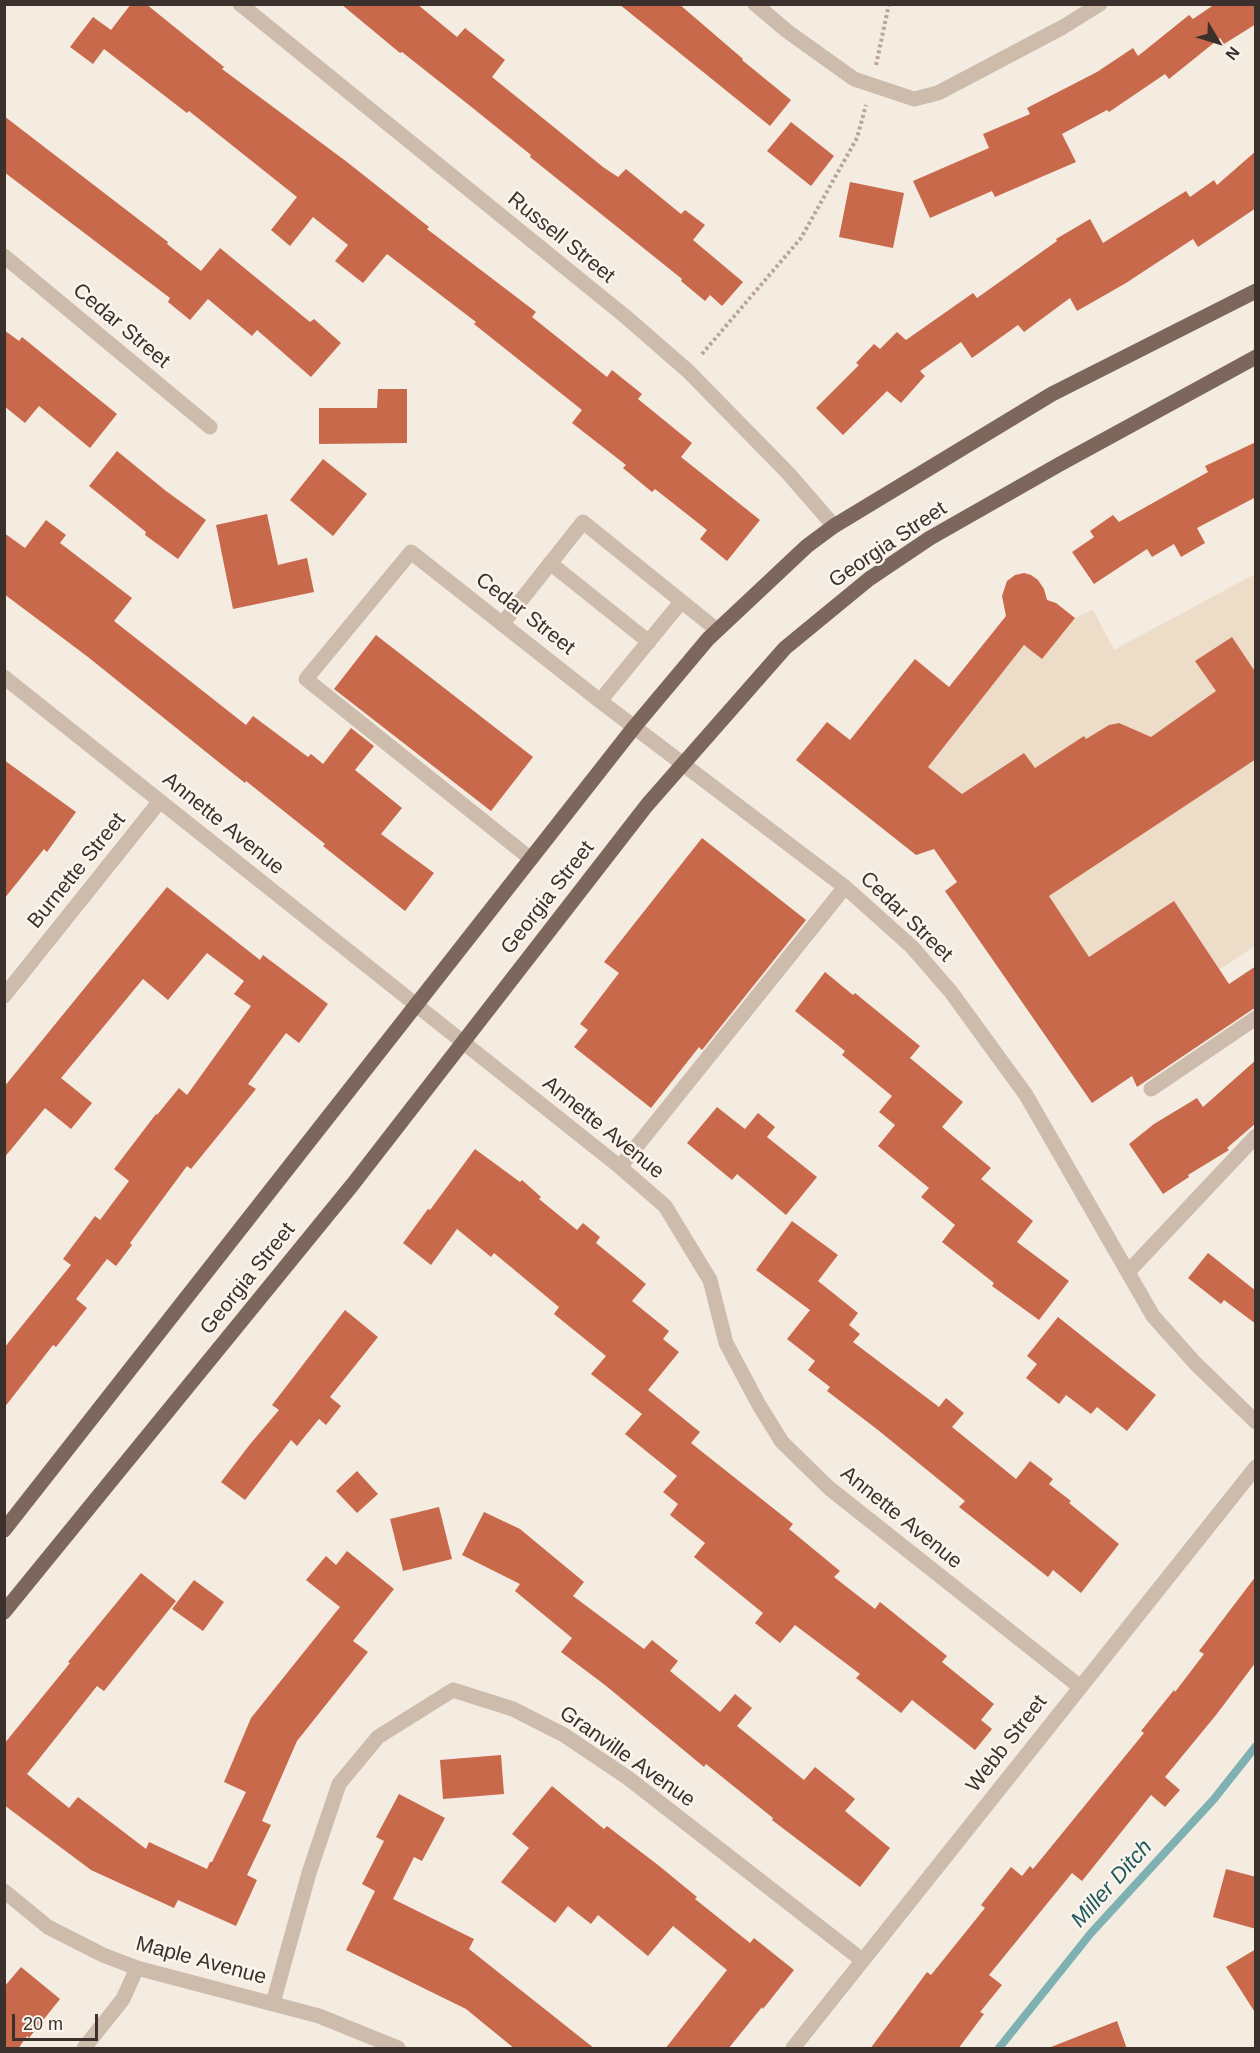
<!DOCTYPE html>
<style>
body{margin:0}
#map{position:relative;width:1260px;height:2053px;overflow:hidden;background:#f4ebe1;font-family:Arial,sans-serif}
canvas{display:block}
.frame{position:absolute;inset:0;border:6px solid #3b302b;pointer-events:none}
.north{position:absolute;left:1188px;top:12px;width:60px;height:60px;-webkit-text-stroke:4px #fbf5ee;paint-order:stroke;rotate:128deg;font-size:16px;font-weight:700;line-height:24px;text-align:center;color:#3b302b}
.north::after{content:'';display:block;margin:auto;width:21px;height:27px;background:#3b302b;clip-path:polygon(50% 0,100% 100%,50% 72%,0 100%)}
.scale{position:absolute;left:12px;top:2014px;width:86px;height:27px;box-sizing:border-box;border:3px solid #3b302b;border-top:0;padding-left:8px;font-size:18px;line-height:21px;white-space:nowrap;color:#3b302b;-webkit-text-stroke:4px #fbf5ee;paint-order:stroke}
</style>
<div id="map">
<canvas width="1260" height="2053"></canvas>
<div class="frame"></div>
<div class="north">N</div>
<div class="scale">20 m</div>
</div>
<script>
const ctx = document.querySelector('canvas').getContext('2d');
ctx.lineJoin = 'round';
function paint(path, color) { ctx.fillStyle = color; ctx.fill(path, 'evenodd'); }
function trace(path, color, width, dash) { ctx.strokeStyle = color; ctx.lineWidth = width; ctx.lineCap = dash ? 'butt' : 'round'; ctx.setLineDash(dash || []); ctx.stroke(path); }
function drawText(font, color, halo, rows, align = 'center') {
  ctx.font = font + ' Arial,sans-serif'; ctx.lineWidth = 5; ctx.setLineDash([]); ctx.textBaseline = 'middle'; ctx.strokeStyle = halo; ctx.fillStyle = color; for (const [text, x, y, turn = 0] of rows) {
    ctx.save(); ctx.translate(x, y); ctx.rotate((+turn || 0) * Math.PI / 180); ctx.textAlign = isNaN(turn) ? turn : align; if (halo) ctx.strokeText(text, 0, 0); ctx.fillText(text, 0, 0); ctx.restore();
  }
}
const plaza = new Path2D(`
 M1255 574V673L1232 637 1195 661 1216 691 1145 742 1118 723 1109 725 1086 739 1084 736 1035 768 1023 753 987 777 996 796 980 808 928 767 1024 645 1043 658 1075 618 1093 610 1114 650Z
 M1255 759V946L1134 1026 1049 896Z`);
const stream = new Path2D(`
 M999 2048 1091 1933 1214 1799 1256 1746`);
const building = new Path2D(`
 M131 4H146L224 67 222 69 347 162 429 227 427 229 536 312 532 317 607 377 612 370 642 394 638 399 692 443 681 457 760 520 727 561 700 539 707 530 655 489 652 492 623 468 626 465 572 423 582 410 474 324 476 322 387 254 363 283 335 261 348 245 313 217 290 246 271 230 297 197 189 111 187 113 104 49 93 64 70 47 93 17 111 30Z
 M341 4H417L457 37 465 28 505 60 492 77 603 167 618 177 626 169 681 214 685 210 705 225 693 240 743 282 722 306 710 295 705 301 681 281 682 279 530 157 531 155 469 105 402 52 400 53Z
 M619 4H679L743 59 742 60 791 100 770 126Z
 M1215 4H1256V24L1224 44 1220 38 1169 79 1165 74 1109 112 1107 110 1062 134 1076 162 995 197 992 191 930 218 913 181 989 148 983 134 1030 114 1027 108 1097 72 1133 48 1138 56 1189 15 1193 19Z
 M4 116 168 242 167 244 201 271 220 248 310 322 314 319 341 343 311 377 257 330 252 336 208 299 190 320 168 302 170 298 4 172Z
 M791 122 834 156 811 186 767 151Z
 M1256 151V208L1198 247 1193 239 1126 283 1077 311 1070 298 1024 332 1018 325 972 358 961 342 920 371 925 376 901 403 887 391 843 435 816 408 859 365 856 363 874 344 880 349 897 332 906 340 973 293 977 298 1057 241 1056 239 1090 219 1103 243 1186 191 1190 197 1214 180 1217 185Z
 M850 182 904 193 893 248 839 237Z
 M4 330 19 341 22 337 117 414 90 448 39 406 25 423 4 406Z
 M378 389H407V443L319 444V408H377Z
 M1256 442V497L1197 528 1205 543 1181 557 1174 544 1152 557 1147 549 1094 584 1072 552 1094 537 1090 531 1113 515 1119 522 1208 472 1205 466Z
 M117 451 166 491 206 520 178 559 145 535 146 532 89 486Z
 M323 459 367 494 333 536 290 500Z
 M267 514 278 565 307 558 314 592 233 609 216 525Z
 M46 520 66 535 60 543 132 598 114 621 246 725 253 716 308 757 311 754 323 764 351 728 374 746 355 770 402 808 381 834 434 873 405 911 323 846 325 844 246 781 245 783 221 764 88 657 4 594V533L25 548Z
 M1024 573 1031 575 1038 580 1044 589 1047 600 1056 603 1075 618 1042 659 1024 645 928 767 962 794 1024 753 1035 768 1084 736 1086 739 1109 725 1119 723 1151 737 1216 691 1195 661 1232 637 1256 673V759L1049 896 1089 957 1174 901 1229 984 1256 966V1007L1137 1087 1132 1076 1092 1103 945 891 957 882 934 849 916 855 796 760 827 722 850 740 915 659 949 687 1006 616 1002 596 1007 581 1015 575Z
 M376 635 533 757 491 811 334 689Z
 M4 760 76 812 47 852 44 849 4 899Z
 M702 838 806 920 702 1050 699 1047 651 1108 574 1047 588 1030 580 1024 619 973 604 962Z
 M167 887 260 960 263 955 328 1004 299 1043 286 1033 248 1084 256 1089 191 1169 187 1166 130 1243 132 1245 116 1266 107 1259 76 1299 87 1308 56 1347 53 1345 4 1408V1348L71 1265 63 1259 95 1216 100 1220 129 1181 114 1169 156 1114 157 1115 179 1088 187 1095 251 1006 234 994 244 981 207 953 168 1000 143 979 61 1078 92 1103 71 1129 45 1108 4 1158V1087Z
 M825 972 853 995 855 993 920 1046 910 1058 963 1102 942 1127 991 1168 981 1179 1033 1221 1017 1242 1069 1281 1039 1320 992 1286 994 1283 942 1242 955 1225 921 1197 929 1188 878 1146 895 1125 879 1112 892 1096 842 1055 845 1051 795 1011Z
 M1256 1060V1123L1227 1148 1229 1150 1188 1175 1189 1177 1163 1194 1129 1144 1154 1124 1197 1098 1203 1107Z
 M717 1107 745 1129 758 1113 775 1127 767 1137 817 1177 786 1215 737 1174 732 1180 687 1143Z
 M475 1149 520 1182 522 1180 541 1197 539 1199 577 1230 583 1223 600 1237 596 1243 646 1284 632 1301 669 1331 663 1339 679 1352 648 1390 700 1432 691 1443 793 1524 789 1529 840 1571 834 1577 875 1609 880 1602 947 1656 942 1662 994 1704 981 1720 992 1729 975 1750 912 1700 901 1713 856 1678 860 1674 795 1625 780 1643 755 1623 763 1613 694 1557 705 1543 670 1515 678 1504 663 1492 677 1476 625 1434 642 1414 591 1374 606 1356 554 1314 559 1307 494 1253 491 1257 457 1229 431 1265 403 1243 428 1209 430 1210Z
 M792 1221 838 1255 818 1281 858 1313 849 1325 860 1334 853 1342 939 1407 946 1398 964 1413 952 1427 1016 1479 1030 1461 1053 1479 1049 1484 1071 1501 1069 1503 1119 1544 1081 1593 1053 1570 1048 1577 959 1507 965 1501 878 1430 827 1391 830 1387 808 1370 815 1361 787 1339 810 1310 756 1270Z
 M1208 1253 1256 1291V1324L1224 1300 1221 1304 1188 1278Z
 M345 1310 378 1337 330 1397 341 1406 326 1425 319 1419 297 1446 291 1440 245 1500 221 1482 251 1443 279 1410 272 1405Z
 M1058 1317 1156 1395 1127 1431 1097 1407 1091 1414 1066 1395 1059 1404 1026 1378 1037 1364 1027 1356Z
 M357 1471 378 1494 357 1513 336 1491Z
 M439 1507 452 1559 403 1571 390 1519Z
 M484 1512 520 1529 584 1582 573 1596 644 1649 652 1640 678 1661 670 1671 720 1712 735 1694 752 1708 737 1726 804 1780 815 1767 855 1799 845 1811 890 1848 860 1887 772 1820 773 1818 706 1764 704 1767 605 1685 561 1652 572 1638 515 1591 520 1584 462 1555Z
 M347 1551 394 1589 353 1641 368 1652 297 1741 262 1821 271 1825 247 1875 257 1880 236 1926 178 1900 174 1908 91 1870 4 1805V1744L70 1663 68 1662 141 1573 176 1601 104 1691 97 1686 27 1774 69 1808 78 1797 146 1849 149 1842 207 1869 210 1862H212L246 1792 224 1782 251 1718 340 1607 306 1580 326 1556 336 1565Z
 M1256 1576V1662L1216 1715 1165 1777 1180 1790 1165 1807 1151 1795 1082 1881 1072 1873 989 1975 1002 1985 980 2012 984 2014 958 2049H870L927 1972 931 1975 985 1908 981 1905 1011 1867 1022 1876 1030 1866 1033 1869 1144 1733 1141 1731 1174 1690 1175 1692 1204 1654 1199 1651Z
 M194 1580 224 1602 203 1631 172 1609Z
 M501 1755 504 1794 443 1799 440 1760Z
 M552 1786 604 1829 607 1826 658 1865 697 1897 695 1899 750 1943 754 1938 794 1970 763 2009 762 2007 728 2049H665L727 1970 673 1926 648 1956 598 1915 591 1924 568 1906 555 1923 501 1882 529 1848 512 1834Z
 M399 1794 445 1818 422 1861 414 1857 393 1899 474 1939 469 1949 595 2049H515L466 2009 346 1950 375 1891 362 1884 384 1841 376 1837Z
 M1226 1869 1256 1877V1929L1213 1917Z
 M1256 1949V2014L1226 1967Z
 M21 1967 60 1999 29 2038 27 2036 18 2049H4V1987Z
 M1117 2021 1127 2049H1052L1051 2047Z`);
const path = new Path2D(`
 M876 65 889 4
 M702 354 801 238 857 138 866 105`);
const minor = new Path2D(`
 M240 4 626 317 688 371 788 473 834 526
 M755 4 787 31 854 79 914 99 938 93 1063 27 1100 4
 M4 256 210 427
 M550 563 649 642
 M503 623 583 522 717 630
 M4 677 620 1167 665 1206 710 1280 726 1343 759 1405 782 1442 829 1488 1079 1686
 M600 701 681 602
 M531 859 306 679 411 552 600 701 845 887 912 947 951 992 1026 1095 1153 1316 1195 1363 1256 1422
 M4 996 160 801
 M1151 1089 1256 1018
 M620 1167 845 887
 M1128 1272 1256 1136
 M4 1891 48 1927 103 1955 137 1968 319 2016 398 2048
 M273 2003 309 1873 339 1784 378 1737 453 1690 513 1709 564 1735 628 1778 862 1960
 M84 2048 123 1999 137 1968
 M793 2048 1256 1467`);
const major = new Path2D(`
 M4 1530 635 726 708 639 807 546 834 526 1052 394 1256 291
 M4 1612 353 1184 647 805 785 648 869 579 930 538 1060 464 1256 357`);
const streetNames = [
 ["Russell Street",561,238,39],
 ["Cedar Street",121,326,40],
 ["Georgia Street",888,545,-34],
 ["Cedar Street",525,614,38],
 ["Annette Avenue",223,824,39],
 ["Burnette Street",77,871,-51],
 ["Georgia Street",548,898,-52],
 ["Cedar Street",906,917,44],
 ["Annette Avenue",603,1128,39],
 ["Georgia Street",248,1279,-51],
 ["Annette Avenue",901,1518,39],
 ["Webb Street",1007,1744,-52],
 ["Granville Avenue",627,1757,35],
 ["Maple Avenue",201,1961,15]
];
const waterNames = [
 ["Miller Ditch",1112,1884,-48]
];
paint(plaza, '#ecdcc8');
trace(stream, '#7fb0b2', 8);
paint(building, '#c8694b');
trace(path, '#b9a596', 4, [3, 3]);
trace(minor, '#cdbbac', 15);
trace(major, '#7d675c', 15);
drawText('21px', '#3b302b', '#fbf5ee', streetNames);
drawText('italic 22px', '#1f5a5e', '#fbf5ee', waterNames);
</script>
